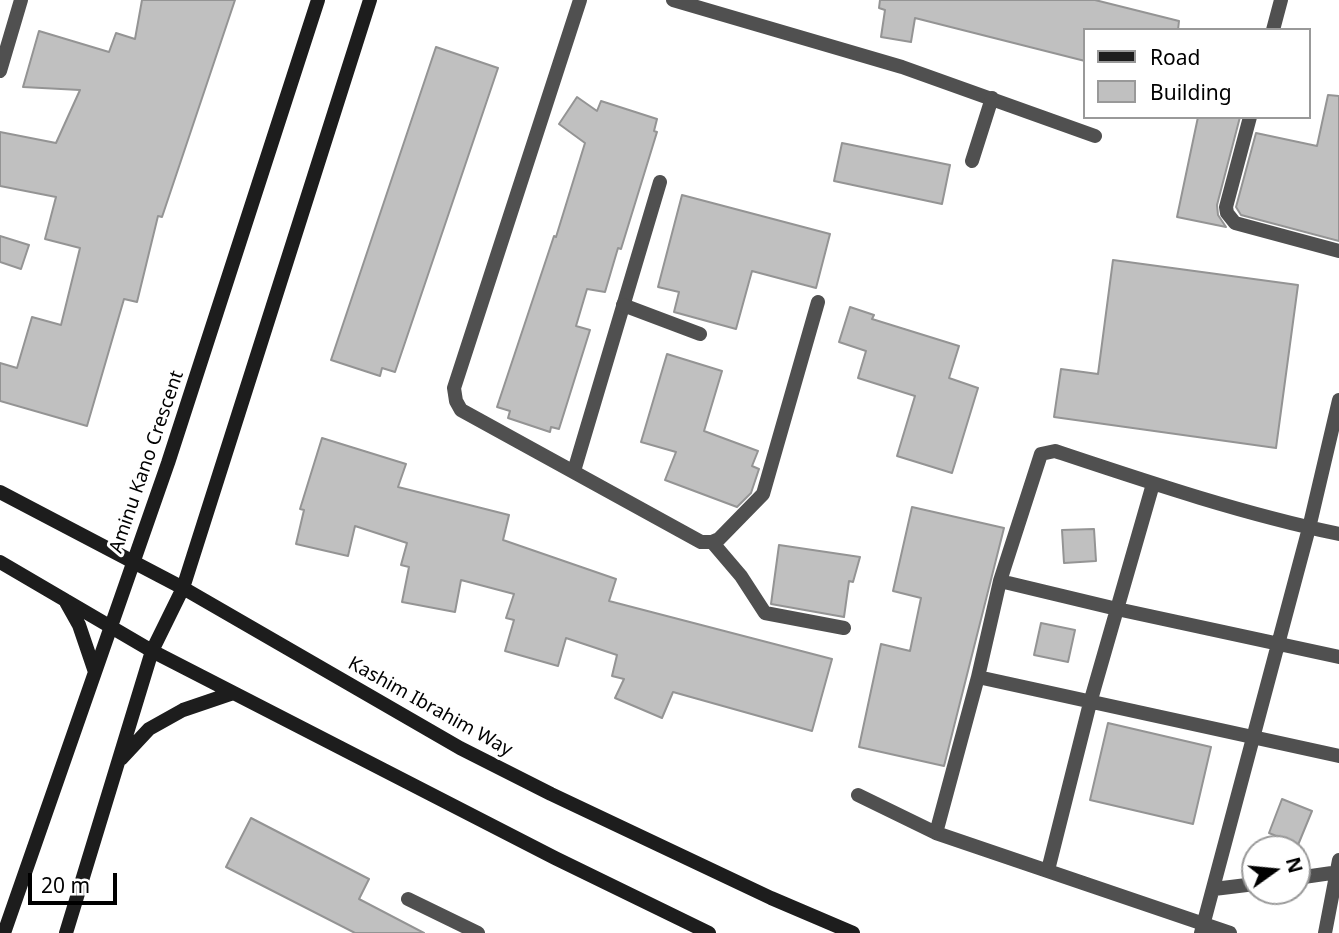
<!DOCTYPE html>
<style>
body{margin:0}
#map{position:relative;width:1339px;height:933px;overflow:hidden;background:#fff;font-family:"Noto Sans",sans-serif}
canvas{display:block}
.legend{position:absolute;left:1083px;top:28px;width:228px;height:91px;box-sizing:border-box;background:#fff;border:2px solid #999;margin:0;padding:9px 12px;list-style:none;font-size:21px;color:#000}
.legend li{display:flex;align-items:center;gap:14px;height:35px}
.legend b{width:35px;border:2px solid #999}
.north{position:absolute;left:1241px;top:835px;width:70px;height:70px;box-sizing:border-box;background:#fff;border:2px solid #999;border-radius:50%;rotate:75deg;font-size:19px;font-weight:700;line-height:28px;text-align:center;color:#000}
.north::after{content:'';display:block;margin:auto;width:24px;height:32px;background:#000;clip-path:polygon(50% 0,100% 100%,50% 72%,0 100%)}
.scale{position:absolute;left:28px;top:873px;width:89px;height:32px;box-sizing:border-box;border:4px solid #000;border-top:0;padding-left:9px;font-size:21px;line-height:24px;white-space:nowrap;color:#000;-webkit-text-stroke:5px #fff;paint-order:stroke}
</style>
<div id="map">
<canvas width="1339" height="933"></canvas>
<ul class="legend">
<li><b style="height:9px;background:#1d1d1d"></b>Road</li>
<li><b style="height:19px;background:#c0c0c0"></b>Building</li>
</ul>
<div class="north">N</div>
<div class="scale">20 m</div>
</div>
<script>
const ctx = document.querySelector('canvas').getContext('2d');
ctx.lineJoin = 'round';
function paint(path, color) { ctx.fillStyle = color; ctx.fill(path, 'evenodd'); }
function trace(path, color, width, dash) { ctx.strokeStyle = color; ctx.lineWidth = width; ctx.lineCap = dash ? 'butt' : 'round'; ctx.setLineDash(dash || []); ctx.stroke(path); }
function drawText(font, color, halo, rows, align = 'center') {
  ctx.font = font + ' "Noto Sans",sans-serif'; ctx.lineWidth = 6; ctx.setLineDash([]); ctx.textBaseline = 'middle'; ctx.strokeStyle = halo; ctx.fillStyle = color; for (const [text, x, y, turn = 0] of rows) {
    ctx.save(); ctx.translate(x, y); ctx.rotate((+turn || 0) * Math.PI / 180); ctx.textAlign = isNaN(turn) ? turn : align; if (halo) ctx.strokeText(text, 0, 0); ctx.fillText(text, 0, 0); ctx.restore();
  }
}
const building = new Path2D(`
 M142 0H235L162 217 158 216 137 302 124 299 87 426 0 401V363L17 368 32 317 61 325 80 248 45 239 56 197 0 186V132L56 143 80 90 23 87 39 31 109 52 116 33 135 39Z
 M880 0H1095L1179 21 1178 30H1085V61L915 18 911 42 881 37 885 10 879 8Z
 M436 47 498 68 395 372 382 368 380 376 331 360Z
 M1328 95 1339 96V241L1241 215 1236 207 1256 133 1317 146Z
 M577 97 597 111 601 101 657 119 654 131 657 132 621 249 618 248 605 292 587 289 576 326 590 330 559 429 551 427 550 432 508 418 510 411 497 407 554 236 556 237 585 143 559 124Z
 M1198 117H1240L1217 205 1218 215 1226 227 1177 217Z
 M842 143 950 165 942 204 834 181Z
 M682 195 830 234 816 288 752 271 736 329 674 312 679 292 658 287Z
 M0 236 29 245 21 269 0 262Z
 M1113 260 1298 285 1276 448 1054 417 1061 369 1098 374Z
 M850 307 874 315 872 319 959 346 949 378 978 388 952 473 897 456 915 396 858 378 866 351 839 342Z
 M667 354 722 371 704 431 758 451 752 466 759 469 751 493 737 507 665 480 676 452 641 442Z
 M322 438 406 464 398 487 509 515 503 540 616 579 609 601 832 659 812 731 673 692 662 718 615 698 624 679 612 676 617 655 566 638 558 666 505 651 514 620 506 618 514 594 461 580 455 612 402 602 409 567 401 565 407 543 355 526 348 556 296 544 304 510 300 509Z
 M912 507 1004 528 944 766 859 747 881 644 910 651 921 598 893 591Z
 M1094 529 1096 561 1064 563 1062 530Z
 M779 545 860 557 853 582 849 581 844 617 771 604Z
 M1041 623 1075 630 1068 662 1034 655Z
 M1108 723 1211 747 1193 824 1090 800Z
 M1282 799 1312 811 1298 845 1269 833Z
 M251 818 369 879 359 899 424 933H355L226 867Z`);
const lane = new Path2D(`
 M580 0 454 388 456 401 461 410 701 542H712L719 539 763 494 818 302
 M673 0 902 67 1095 136
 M1273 30 1281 0
 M1250 117 1226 207 1227 213 1235 223 1339 251
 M574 471 660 182
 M712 542 741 576 765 613 844 628
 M1000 581 1117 609 1339 657
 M978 677 1339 756
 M858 795 936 833 1230 933
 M936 833 978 677 1000 581 1041 454 1055 451C1148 482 1243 514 1339 534
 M1048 870 1090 703 1153 484
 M1297 878 1339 872
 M1214 889 1255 884
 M1201 933 1309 528 1339 400
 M1325 933 1339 860`);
const street = new Path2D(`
 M0 71 21 0
 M972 161 992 98
 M623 305 700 334
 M408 899 478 933`);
const secondary = new Path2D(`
 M0 492 183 588 460 748 551 794 771 898 853 933
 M0 562 152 651 555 858 709 933
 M65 600 79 625 95 672
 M121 759 149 729 183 710 233 693
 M4 933 168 463 318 0
 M66 933 152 651 183 588 370 0`);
const streetNames = [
 ["Aminu Kano Crescent",147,462,-71],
 ["Kashim Ibrahim Way",430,707,29]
];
paint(building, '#c0c0c0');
trace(building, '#949494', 2);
trace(lane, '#505050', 14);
trace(street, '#505050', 14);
trace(secondary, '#1d1d1d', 14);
drawText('19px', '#000', '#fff', streetNames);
</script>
